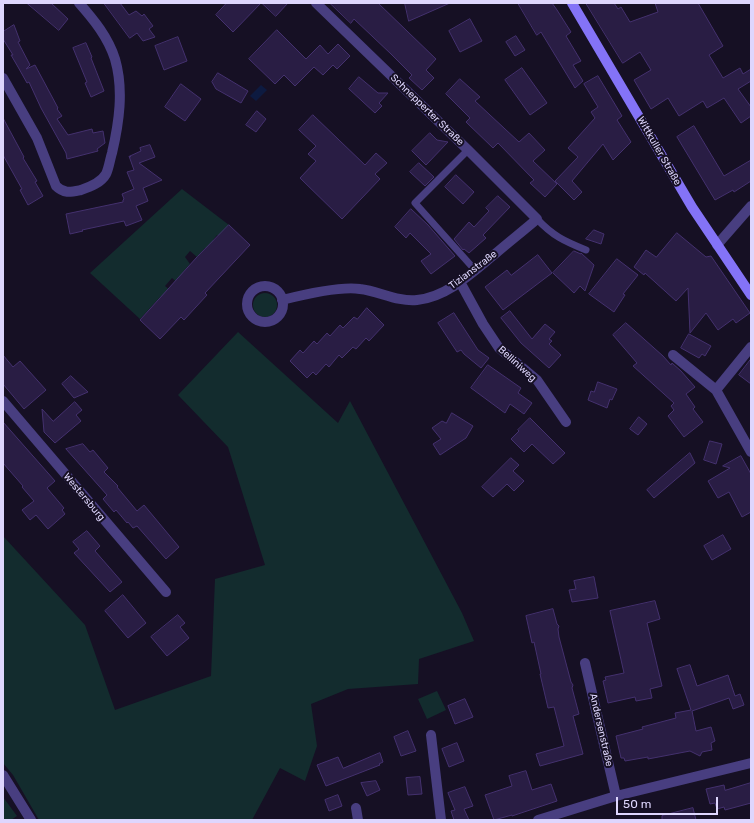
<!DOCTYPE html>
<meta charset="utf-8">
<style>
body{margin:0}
#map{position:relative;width:754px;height:823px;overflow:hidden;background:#161024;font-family:Rubik,sans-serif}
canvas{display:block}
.frame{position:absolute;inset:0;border:4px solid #ded6fd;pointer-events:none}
.scale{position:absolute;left:616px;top:797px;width:102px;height:18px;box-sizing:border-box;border:2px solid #ded6fd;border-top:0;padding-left:5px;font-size:12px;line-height:14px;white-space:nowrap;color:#ded6fd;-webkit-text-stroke:3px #161024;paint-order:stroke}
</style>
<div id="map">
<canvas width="754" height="823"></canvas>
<div class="frame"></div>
<div class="scale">50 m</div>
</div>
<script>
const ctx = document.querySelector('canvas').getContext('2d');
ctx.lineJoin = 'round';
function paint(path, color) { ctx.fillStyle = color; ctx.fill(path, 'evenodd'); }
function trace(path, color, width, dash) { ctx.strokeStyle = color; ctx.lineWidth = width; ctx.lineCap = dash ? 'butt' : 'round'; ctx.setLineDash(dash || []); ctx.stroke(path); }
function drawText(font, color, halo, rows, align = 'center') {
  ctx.font = font + ' Rubik,sans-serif'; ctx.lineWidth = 4; ctx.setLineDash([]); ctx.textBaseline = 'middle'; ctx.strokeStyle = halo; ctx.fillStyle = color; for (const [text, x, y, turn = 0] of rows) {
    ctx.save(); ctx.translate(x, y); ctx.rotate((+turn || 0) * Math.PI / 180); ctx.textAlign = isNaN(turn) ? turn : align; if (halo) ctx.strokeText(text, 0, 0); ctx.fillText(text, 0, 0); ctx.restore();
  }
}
const green = new Path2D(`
 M182 189 229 225 219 236 217 235 213 240 215 241 207 249 205 248 197 257 190 251 185 257 190 264 183 272 187 276 179 284 172 278 165 286 172 292 160 297 140 319 90 273Z
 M253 305a12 12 0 1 1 24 0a12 12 0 1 1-24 0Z
 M238 332 338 423 350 401 462 613 474 641 419 659 418 684 348 689 311 704 317 746 305 781 280 768 252 820H39L13 775 3 763V536L85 625 115 710 211 676 215 579 265 565 228 447 178 395Z
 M437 691 446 710 427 719 418 699Z
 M3 797 17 816 11 820H3Z`);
const water = new Path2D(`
 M261 85 267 90 256 101 250 96Z`);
const building = new Path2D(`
 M27 3H51L68 19 59 30Z
 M104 3H120L129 15 136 11 142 16 144 14 153 26 149 29 155 37 143 41 137 33 130 38Z
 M227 3H261L233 32 216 15Z
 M262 3H288L276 16Z
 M330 3H378L436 59 426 70 434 78 422 90 409 78 412 75 391 54 354 19 351 23Z
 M405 3H450L409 21Z
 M518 3H552L557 10 571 32 566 36 581 61 573 65 583 81 575 88 541 32 537 35Z
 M586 3H614L618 9 621 7 630 22 658 12 655 3H698L723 46 709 55 723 78 740 68 743 74 751 69V81L738 89 751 107V116L741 123 724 98 707 108 703 101 679 116 668 98 651 109 634 80 651 70 640 52 623 63Z
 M470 19 482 41 460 52 449 31Z
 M14 25 20 41 18 42 30 65 26 69 35 65 58 108 57 109 62 116 57 119 68 135 92 129 93 133 103 131 105 143 97 149 98 151 67 159 66 153 41 108 29 82 27 83 18 67 11 55H13L3 39V32Z
 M277 30 306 59 320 45 328 54 338 44 350 56 337 69 333 65 323 75 314 67 295 86 284 75 275 84 249 59Z
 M516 36 525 50 515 56 506 42Z
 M178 37 187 61 164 70 155 46Z
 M86 43 92 57 91 58 104 91 91 97 85 83 87 82 73 48Z
 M522 68 547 103 530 115 505 80Z
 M218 73 248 91 241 103 216 89 212 82Z
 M598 76 622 116 617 120 631 142 613 160 603 144 572 181 582 192 574 200 555 181 578 157 568 148 595 118 591 112 598 107 584 84Z
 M359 77 378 93H388L379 103 382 106 375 113 349 89Z
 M460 79 480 97 475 101 519 142 529 133 545 150 533 161 557 184 545 197 530 183 534 180 498 143 493 148 466 122 470 118 446 94Z
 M181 84 201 99 185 121 165 107Z
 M257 111 266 119 256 132 246 125Z
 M313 115 365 165 376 153 387 163 375 174 380 179 342 219 300 178 316 161 308 154 316 146 299 130Z
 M3 118 24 157 23 158 37 181 35 182 43 196 28 205 20 190 22 189 3 155Z
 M694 126 724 176 751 160V181L734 192 733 190 715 200 677 137Z
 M430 133 437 140 448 142 426 165 412 151Z
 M150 145 155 157 139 163 162 180 143 188 148 201 136 206 142 220 126 226 124 221 82 230 83 231 70 234 66 214 123 202V200L124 199 122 194 134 189 127 172 134 170 129 156 131 157 130 156 141 151 140 148Z
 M419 163 434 177 425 186 410 172Z
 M456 175 474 192 463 204 445 187Z
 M498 196 510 207 483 235 486 238 469 253 464 249 463 250 454 239 469 222 474 227 489 211 486 208Z
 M411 209 428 225 455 256 431 274 421 261 431 254 410 233 406 238 395 227Z
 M229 225 250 245 205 293 207 295 184 320 181 317 160 339 140 320 197 257Z
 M594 230 604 234 601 244 586 239Z
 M677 233 706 257 711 256 750 313 736 323 733 319 718 330 706 313 690 333 688 288 676 301 645 273 644 275 634 267 646 250 656 257Z
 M574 251 581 254V253L594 265 585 291 580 286 574 293 553 273Z
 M538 255 552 273 503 310 485 287 507 270 511 275Z
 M617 259 638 275 623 294 625 295 614 312 589 294Z
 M367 308 384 325 369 341 366 338 356 349 353 347 342 358 339 355 329 367 326 364 316 375 313 372 307 378 290 361 300 350 303 353 314 341 317 344 327 333 330 336 340 325 343 328 354 317 357 319Z
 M510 311 532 339 545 324 555 332 549 339 552 341 549 344 561 355 549 368 521 343 501 318Z
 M454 313 478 350 489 358 481 368 464 354 461 350 457 352 438 323Z
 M626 323 663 356 671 365 672 363 681 371 695 387 686 394 695 407 693 409 703 422 684 437 668 416 674 410 671 406 674 403 633 366 637 363 613 335Z
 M689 334 711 346 705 356 702 354 699 358 681 348Z
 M3 355 13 367 20 361 46 390 24 409 3 384Z
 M751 359V384L739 375Z
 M488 365 521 388 518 393 532 403 524 414 510 404 505 413 471 388Z
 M71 376 88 392 74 398 62 384Z
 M598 382 617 389 612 400 610 399 607 408 588 400 591 391 594 392Z
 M75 402 82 410 76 415 81 421 55 443 44 432 42 409 53 421Z
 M452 413 473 426 466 438 440 455 433 444 441 439 432 428 442 421 446 423Z
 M639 417 647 424 638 435 630 429Z
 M530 418 565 453 553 464 532 444 524 452 511 439 519 431 518 430Z
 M3 422 55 481 47 488 64 508 62 510 65 514 48 529 36 515 30 520 22 510 34 501 22 487 23 486 3 463Z
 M710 441 722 444 716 464 704 460Z
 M83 444 90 452 93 450 108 468 104 472 118 486 117 487 137 511 144 505 179 547 166 559 137 526 133 528 128 522 127 523 116 510 114 512 103 499 107 495 66 449Z
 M690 453 695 463 654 498 647 490Z
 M741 456 751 474V512L742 517 729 492 718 498 708 481 730 468 723 466Z
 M511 458 519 465 513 471 524 481 514 491 507 484 493 497 482 487Z
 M87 531 100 546 95 551 122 582 110 592 74 553 79 549 73 542Z
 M723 535 731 549 712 560 704 546Z
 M594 577 598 598 572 602 569 590 576 589 574 581Z
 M123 595 146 623 128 638 105 611Z
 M655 601 660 619 647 623 662 686 650 689 652 698 636 701 635 697 608 703 603 681 606 680 605 677 624 673 610 611Z
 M553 609 557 624 559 626 558 629 559 637 571 682 573 685 572 688 579 714 573 716 583 754 540 766 536 754 564 746 554 707 548 708 540 674H541L534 642 532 643 526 616Z
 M178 615 185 623 180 627 189 638 167 656 151 637Z
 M690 665 697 686 728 675 735 696 740 694 744 705 733 709 729 698 692 711 696 731 711 727 715 741 711 743 712 750 702 752 700 756 690 751 648 759V757L625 761 624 758H621L616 736 643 729 642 727 676 718 675 713 691 710 677 669Z
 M465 699 473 717 455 724 448 706Z
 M408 731 416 751 401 756 394 737Z
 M457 743 464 761 449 767 442 749Z
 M380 753 383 762 379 764 380 765 326 786 317 765 338 757 343 768Z
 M526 771 532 790 551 784 557 801 512 816V815L494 820 485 795 512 786 509 776Z
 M420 777 422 794 408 795 406 778Z
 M376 781 380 790 367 796 361 783Z
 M751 783V803L725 810 724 807 717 809 715 803 710 804 706 789 724 785 725 790Z
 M465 787 473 806 464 809 469 820H454L451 811 455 810 448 793Z
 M338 795 342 806 329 811 325 800Z
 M693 808 696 820H662V816Z`);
const service = new Path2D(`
 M468 150 415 203 475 270
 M537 219C553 236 564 241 586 250`);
const minor = new Path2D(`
 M3 78 37 138 56 186C64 194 71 192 81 190 90 187 101 183 106 174 109 168 110 159 112 153 119 123 124 90 115 59 108 37 94 20 79 3
 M717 245 751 206
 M460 282 483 324 499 348 537 380 566 422
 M247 304a18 18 0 1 1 36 0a18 18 0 1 1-36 0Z
 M282 300C302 295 341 286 360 289 379 291 397 302 417 300 447 297 472 273 495 254 509 242 523 231 537 219L468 150 316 3
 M673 355 716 390 751 452
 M716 390 751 347
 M3 401 166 592
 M585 663 616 796
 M431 735 441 820
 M3 775 31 820
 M356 808 358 820
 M538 820 616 796 751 763`);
const secondary = new Path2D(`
 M572 3 692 207 751 295`);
const streetNames = [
 ["Schnepperter Straße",427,110,44],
 ["Wittkuller Straße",659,151,60],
 ["Tizianstraße",473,270,-37],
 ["Belliniweg",517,364,42],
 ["Westersburg",84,497,50],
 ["Andersenstraße",601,730,77]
];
paint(green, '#132c2e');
paint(water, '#0d1a40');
paint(building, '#291d44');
trace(building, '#44316e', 1);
trace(service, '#483e80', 7);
trace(minor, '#483e80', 10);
trace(secondary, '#8473f7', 10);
drawText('10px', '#ded6fd', '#161024', streetNames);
</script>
